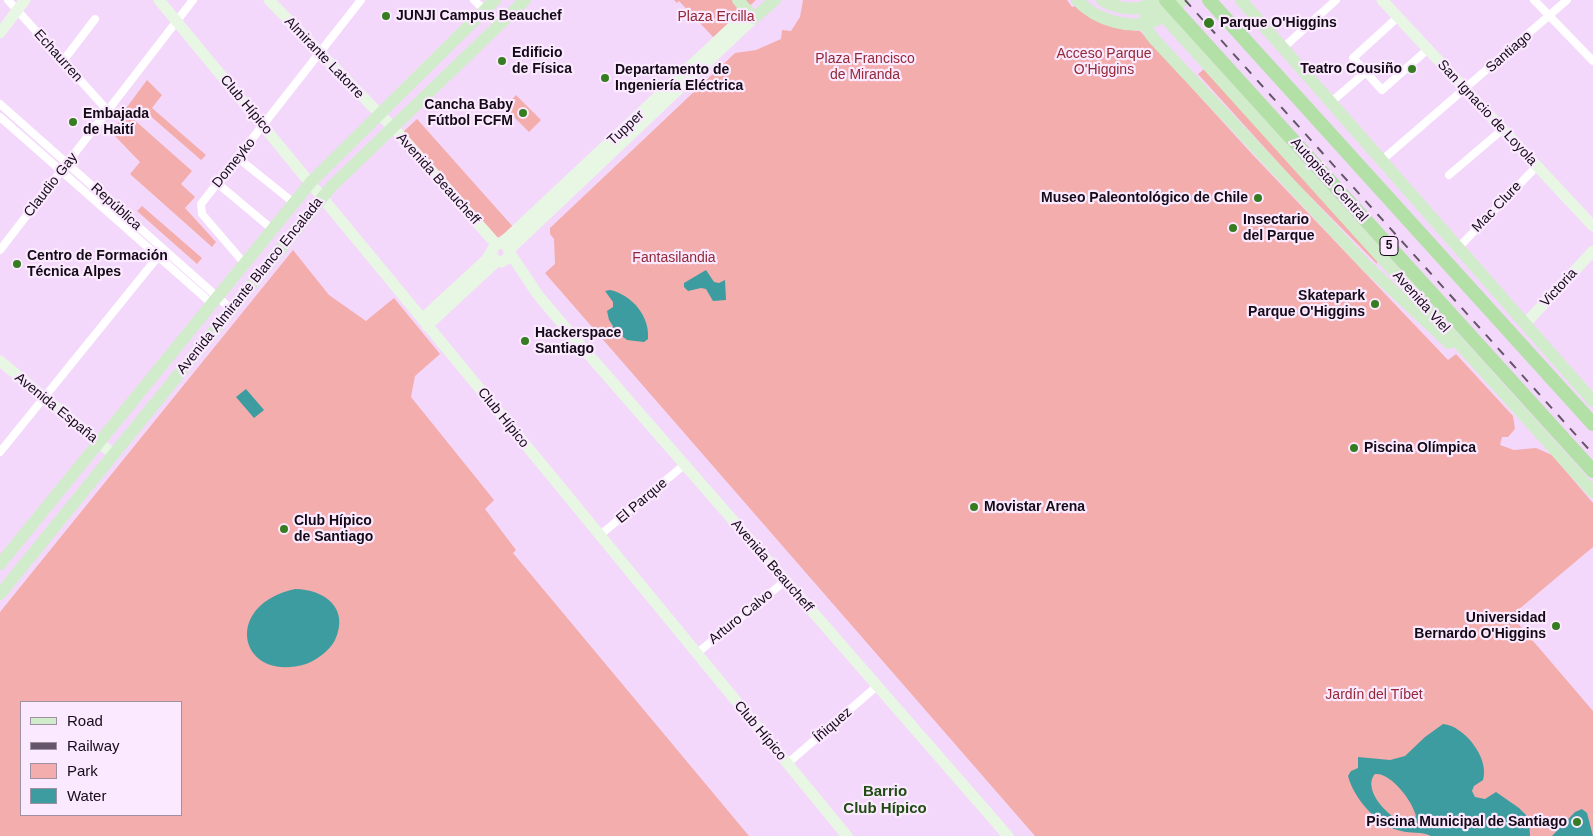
<!DOCTYPE html>
<meta charset="utf-8">
<style>
body{margin:0}
#map{position:relative;width:1593px;height:836px;overflow:hidden;background:#f4d8fb;font-family:Helvetica,sans-serif}
canvas{display:block}
.legend{position:absolute;left:20px;top:701px;width:162px;height:115px;box-sizing:border-box;background:#fbe9ff;border:1px solid #9f90a2;margin:0;padding:6px 9px;list-style:none;font-size:15px;color:#150b17}
.legend li{display:flex;align-items:center;gap:10px;height:25px}
.legend b{width:25px;border:1px solid #9f90a2}
</style>
<div id="map">
<canvas width="1593" height="836"></canvas>
<ul class="legend">
<li><b style="height:6px;background:#d1ecca"></b>Road</li>
<li><b style="height:6px;background:#655569"></b>Railway</li>
<li><b style="height:14px;background:#f3adac"></b>Park</li>
<li><b style="height:14px;background:#3c9ca0"></b>Water</li>
</ul>
</div>
<script>
const ctx = document.querySelector('canvas').getContext('2d');
ctx.lineJoin = 'round';
function paint(path, color) { ctx.fillStyle = color; ctx.fill(path, 'evenodd'); }
function trace(path, color, width, dash) { ctx.strokeStyle = color; ctx.lineWidth = width; ctx.lineCap = dash ? 'butt' : 'round'; ctx.setLineDash(dash || []); ctx.stroke(path); }
function drawText(font, color, halo, rows, align = 'center') {
  ctx.font = font + ' Helvetica,sans-serif'; ctx.lineWidth = 4.5; ctx.setLineDash([]); ctx.textBaseline = 'middle'; ctx.strokeStyle = halo; ctx.fillStyle = color; for (const [text, x, y, turn = 0] of rows) {
    ctx.save(); ctx.translate(x, y); ctx.rotate((+turn || 0) * Math.PI / 180); ctx.textAlign = isNaN(turn) ? turn : align; if (halo) ctx.strokeText(text, 0, 0); ctx.fillText(text, 0, 0); ctx.restore();
  }
}
const green = new Path2D(`
 M674 0H756L715 39 679 1 677 3Z
 M803 0H1067L1072 7 1075 6C1095 24 1114 29 1140 31L1252 154 1448 360 1456 354 1513 416 1515 429 1508 437H1502L1500 445 1514 450 1536 448 1552 455 1593 503V547L1518 610 1516 621 1593 711V836H1035L545 273 555 264 554 239 550 234V228L735 53 756 50 781 39 782 30 791 31 800 17Z
 M1204 69 1377 261V264L1293 179 1198 74Z
 M147 80 162 95 152 108 206 155 201 160 140 107 131 117 192 171 181 184 195 197 185 208 216 242 212 247 130 174 140 162 111 132 126 113 124 111Z
 M516 95 541 120 529 132 504 107Z
 M417 119 514 228 497 238 403 132Z
 M142 206 202 258 197 264 137 211Z
 M293 250 329 295 366 321 394 298 440 354 415 376 411 397 494 500 485 509 516 550 513 553 749 836H0V612ZM21 702H181V815H21Z`);
const water = new Path2D(`
 M706 270 714 282 719 283 725 280 726 300 713 301 706 289 701 288 688 291 684 287V283Z
 M610 290C632 295 650 316 648 339L644 342 627 340 612 328 613 326 609 320 607 311 613 307V302L605 291Z
 M246 389 264 410 254 418 236 397Z
 M295 589C324 589 350 608 335 640 330 650 317 660 306 664 239 684 221 605 295 589Z
 M1443 724C1465 726 1490 759 1483 780L1474 786 1472 791 1475 797 1485 799 1496 792 1519 808 1529 818 1530 836H1431C1421 831 1411 834 1401 831 1378 826 1354 799 1348 776L1351 771 1358 768V757L1390 760 1405 756 1425 737ZM1375 774C1391 772 1413 802 1416 816L1412 822C1395 827 1360 790 1375 774Z
 M1582 809 1587 813 1593 836H1552L1575 812Z`);
const street = new Path2D(`
 M8 0 108 111
 M474 0 499 25
 M1534 0 1593 61
 M1398 17 1353 58 1382 90 1428 49
 M1283 48 1336 0
 M63 61 95 19
 M1330 103 1366 72
 M0 104 231 309
 M0 117 211 303
 M238 158 294 203
 M1381 161 1567 0
 M1449 175 1503 129
 M217 183 272 229
 M1458 248 1537 166
 M0 250 193 0
 M244 263 202 214 201 204 361 0
 M0 452 161 253
 M599 536 684 465
 M696 654 785 581
 M788 763 877 686`);
const secondary = new Path2D(`
 M159 0C389 278 619 557 847 836
 M269 0 399 134 496 244
 M1382 0 1593 226
 M0 33 25 0
 M502 243 748 12
 M510 249 754 18
 M510 253 538 295 576 340 1008 836
 M422 319 486 260 496 244 505 243 510 253 507 259 501 262 495 260 491 253
 M1525 324 1593 251
 M427 326 497 261
 M0 361 113 454`);
const primary = new Path2D(`
 M738 0 754 18 775 0
 M1077 0C1096 20 1132 32 1159 19 1168 15 1175 7 1183 0
 M1102 0C1117 9 1138 12 1154 3
 M1149 0 1593 492
 M1241 0 1593 401
 M1152 4C1142 17 1144 27 1154 39L1366 265 1449 343
 M0 564 311 182 495 0
 M0 594 331 187 525 0`);
const highway = new Path2D(`
 M1166 0 1593 471
 M1209 0 1593 424`);
const rail = new Path2D(`
 M1185 0 1593 454`);
const markers = [
 [386,16,5,"#367c20"],
 [1209,23,6,"#367c20"],
 [502,61,5,"#367c20"],
 [1412,69,5,"#367c20"],
 [605,78,5,"#367c20"],
 [523,113,5,"#367c20"],
 [73,122,5,"#367c20"],
 [1258,198,5,"#367c20"],
 [1233,228,5,"#367c20"],
 [17,264,5,"#367c20"],
 [1375,304,5,"#367c20"],
 [525,341,5,"#367c20"],
 [1354,448,5,"#367c20"],
 [974,507,5,"#367c20"],
 [284,529,5,"#367c20"],
 [1556,626,5,"#367c20"],
 [1577,822,5,"#367c20"]
];
const shields = [
 [1389,246,18]
];
const shieldNames = [
 ["5",1389,246]
];
const poiNames = [
 ["JUNJI Campus Beauchef",396,16],
 ["Parque O'Higgins",1220,23],
 ["Edificio",512,53],
 ["de Física",512,69],
 ["Teatro Cousiño",1402,69,"right"],
 ["Departamento de",615,70],
 ["Ingeniería Eléctrica",615,86],
 ["Cancha Baby",513,105,"right"],
 ["Fútbol FCFM",513,121,"right"],
 ["Embajada",83,114],
 ["de Haití",83,130],
 ["Museo Paleontológico de Chile",1248,198,"right"],
 ["Insectario",1243,220],
 ["del Parque",1243,236],
 ["Centro de Formación",27,256],
 ["Técnica Alpes",27,272],
 ["Skatepark",1365,296,"right"],
 ["Parque O'Higgins",1365,312,"right"],
 ["Hackerspace",535,333],
 ["Santiago",535,349],
 ["Piscina Olímpica",1364,448],
 ["Movistar Arena",984,507],
 ["Club Hípico",294,521],
 ["de Santiago",294,537],
 ["Universidad",1546,618,"right"],
 ["Bernardo O'Higgins",1546,634,"right"],
 ["Piscina Municipal de Santiago",1567,822,"right"]
];
const parkNames = [
 ["Plaza Ercilla",716,17],
 ["Acceso Parque",1104,54],
 ["O'Higgins",1104,70],
 ["Plaza Francisco",865,59],
 ["de Miranda",865,75],
 ["Fantasilandia",674,258],
 ["Jardín del Tíbet",1374,695]
];
const streetNames = [
 ["Santiago",1509,52,-41],
 ["Echaurren",58,56,48],
 ["Almirante Latorre",324,58,46],
 ["Club Hípico",246,105,50],
 ["San Ignacio de Loyola",1487,113,47],
 ["Tupper",626,128,-43],
 ["Domeyko",234,163,-51],
 ["Avenida Beaucheff",438,179,48],
 ["Autopista Central",1329,180,48],
 ["Claudio Gay",51,185,-52],
 ["República",116,207,42],
 ["Mac Clure",1497,207,-46],
 ["Avenida Almirante Blanco Encalada",250,286,-51],
 ["Victoria",1559,288,-47],
 ["Avenida Viel",1421,302,48],
 ["Avenida España",56,408,39],
 ["Club Hípico",503,418,51],
 ["El Parque",642,501,-40],
 ["Avenida Beaucheff",772,566,49],
 ["Arturo Calvo",741,617,-39],
 ["Íñiquez",833,725,-41],
 ["Club Hípico",760,731,50]
];
const neighbourhoodNames = [
 ["Barrio",885,792],
 ["Club Hípico",885,809]
];
paint(green, '#f3adac');
paint(water, '#3c9ca0');
trace(street, '#fff', 8);
trace(secondary, '#e8f6e4', 11);
trace(primary, '#d1ecca', 12);
trace(highway, '#b2e0a6', 14);
trace(rail, '#655569', 2, [9, 9]);
for (const [x, y, r, color] of markers) { const dot = new Path2D(); dot.arc(x, y, r, 0, 2 * Math.PI); ctx.fillStyle = color; ctx.fill(dot); trace(dot, '#fbe9ff', 2); }
for (const [x, y, w] of shields) { const box = new Path2D(); box.roundRect(x - w / 2, y - 9.5, w, 19, 4); ctx.fillStyle = '#fbe9ff'; ctx.fill(box); trace(box, '#150b17', 1); }
drawText('bold 12px', '#150b17', null, shieldNames);
drawText('bold 14px', '#150b17', '#fbe9ff', poiNames, 'left');
drawText('14px', '#932934', '#fbe9ff', parkNames);
drawText('14px', '#150b17', '#fbe9ff', streetNames);
drawText('bold 15px', '#204c13', '#fbe9ff', neighbourhoodNames);
</script>
